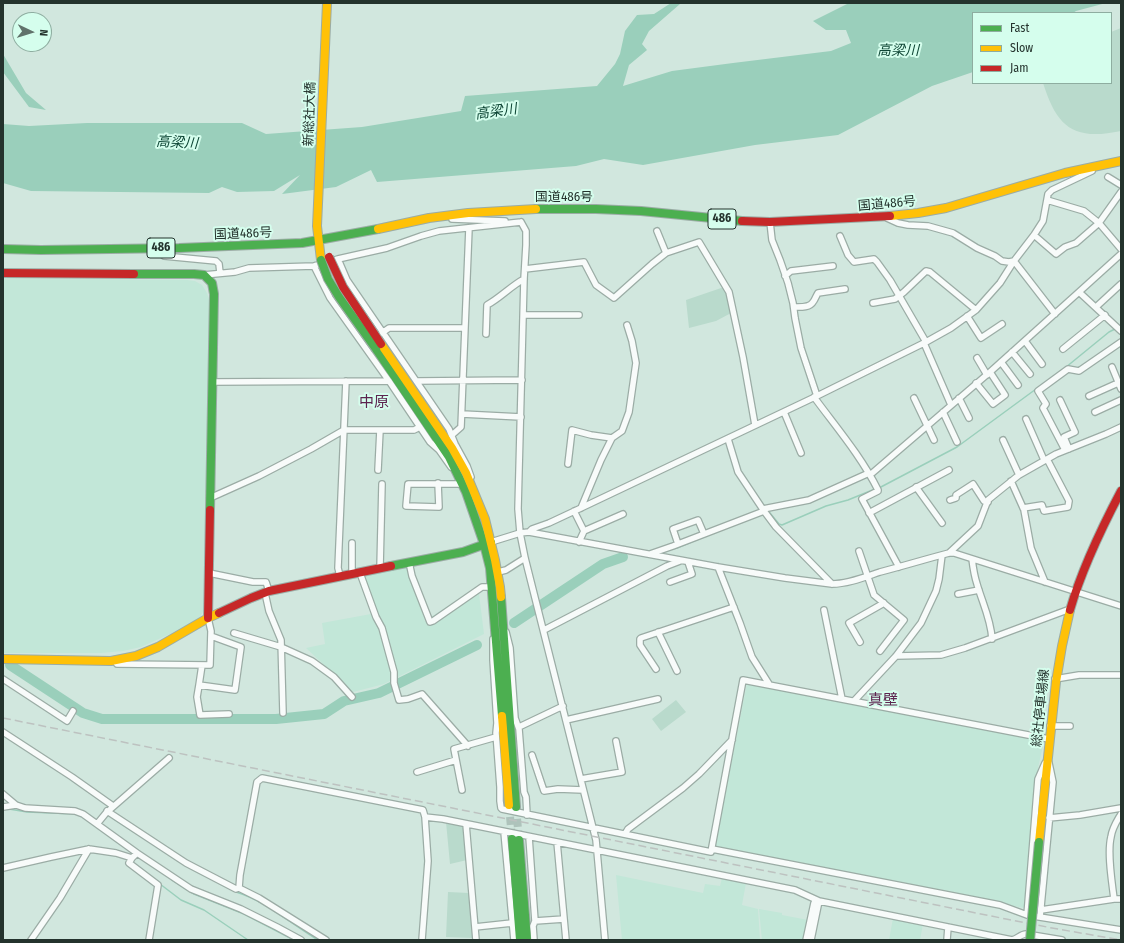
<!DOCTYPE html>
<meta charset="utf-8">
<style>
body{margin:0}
#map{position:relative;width:1124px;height:943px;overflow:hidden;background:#d1e7de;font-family:"Fira Sans Condensed",sans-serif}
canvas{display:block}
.frame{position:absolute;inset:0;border:4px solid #24332d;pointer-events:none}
.legend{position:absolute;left:972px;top:12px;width:140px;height:72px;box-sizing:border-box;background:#d5feed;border:1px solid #8eada0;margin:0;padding:5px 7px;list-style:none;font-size:12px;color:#24332d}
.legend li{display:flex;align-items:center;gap:8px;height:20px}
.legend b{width:20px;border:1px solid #8eada0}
.north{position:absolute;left:12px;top:12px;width:40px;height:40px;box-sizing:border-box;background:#d5feed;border:1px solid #8eada0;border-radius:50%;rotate:94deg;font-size:11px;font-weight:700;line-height:16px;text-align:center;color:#24332d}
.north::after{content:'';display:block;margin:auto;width:14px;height:18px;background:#61726b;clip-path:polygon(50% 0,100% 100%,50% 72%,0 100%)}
</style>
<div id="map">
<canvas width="1124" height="943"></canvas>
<div class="frame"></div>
<ul class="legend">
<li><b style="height:5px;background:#4caf50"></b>Fast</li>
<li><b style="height:5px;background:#ffc107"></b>Slow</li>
<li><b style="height:5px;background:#c62828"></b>Jam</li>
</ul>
<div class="north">N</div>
</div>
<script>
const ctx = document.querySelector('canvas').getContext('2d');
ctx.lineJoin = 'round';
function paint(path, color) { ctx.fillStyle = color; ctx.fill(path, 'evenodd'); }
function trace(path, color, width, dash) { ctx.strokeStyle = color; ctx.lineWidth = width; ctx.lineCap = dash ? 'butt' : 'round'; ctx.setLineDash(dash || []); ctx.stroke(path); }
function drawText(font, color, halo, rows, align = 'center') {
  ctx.font = font + ' "Fira Sans Condensed","Noto Sans JP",sans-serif'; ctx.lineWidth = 4; ctx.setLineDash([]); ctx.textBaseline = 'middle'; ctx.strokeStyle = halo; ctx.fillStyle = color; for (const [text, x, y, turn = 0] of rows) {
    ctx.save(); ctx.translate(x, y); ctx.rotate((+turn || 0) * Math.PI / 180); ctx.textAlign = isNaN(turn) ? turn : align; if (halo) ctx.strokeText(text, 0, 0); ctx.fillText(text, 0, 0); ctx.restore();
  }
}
const built = new Path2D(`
 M3 278 187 280 195 281 202 285 207 293 211 305 210 318 203 612 199 618 172 633 141 647 123 651 101 653H3Z
 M407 565 425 621 478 586 484 634 384 684 353 692 306 648 325 644 322 623 371 614 359 576Z
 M747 683 1044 741 1038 768 1024 908 715 847Z
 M616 875 703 893 705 884 720 886 722 878 746 883 742 905 758 909 760 940H622Z
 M759 909 782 913V915L808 920 804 940H762Z
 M893 918 923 924 920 940H889Z`);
const green = new Path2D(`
 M1121 28V131C1073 141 1057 127 1043 83H1111V32Z
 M724 287 728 293 733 312 716 321 689 328 686 300Z
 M676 700 686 712 661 731 652 719Z
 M446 822 463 826 467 860 450 864Z
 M448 892 469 893 473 938 446 937Z`);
const water = new Path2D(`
 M671 3H687L680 4 649 31 642 44 647 50 629 65 623 86 672 71 733 63 831 51 851 43 846 30H826L813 21 849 3H1106L1076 11 1073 13H973V72L932 86 838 135 755 145 643 165 604 159 576 166 377 182 371 170 336 187 282 194 300 175 274 191 237 192 222 187 209 193 31 191 3 183V124L29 126 87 123H242L266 134 362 127 461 111 465 96 597 86 615 64 620 54 625 31 637 15 654 14Z
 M3 54 26 93 46 110 29 107 3 72Z`);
const stream = new Path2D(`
 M1060 372 1109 332 1115 329
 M879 488 957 447 1036 389
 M768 512 770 513 779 524 782 525 826 506 848 500 875 489
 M668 550 677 548 711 534
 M9 809 27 812 76 814
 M114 819 134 832
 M172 880 194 894 244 914 294 940
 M160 884 181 900 204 910 248 940
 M236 892C266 901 291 924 318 940`);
const river = new Path2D(`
 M514 623 603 564 623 557
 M10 665 83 713 102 719H276L324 714 344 701 379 693 477 645`);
const secondaryTunnel = new Path2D(`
 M509 805 512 839
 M516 807 519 840`);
const street = new Path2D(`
 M1108 177 1121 185
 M1047 200 1084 211 1099 223 1121 249
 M887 218 898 223 908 225 928 226 953 233 977 248 995 256 1002 261 1009 262 1014 261
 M452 219 505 221
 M521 222 526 231V245L524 279 518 509 520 533 525 558 596 840 605 940
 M770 222 772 240 780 260 788 283 793 303 795 318 801 348 817 396
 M657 231 666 253
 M1034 235 1056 254 1065 247 1076 243 1099 223 1121 192
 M840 236 848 255 854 262 874 259 877 262 890 280 926 342
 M156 249 164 256 216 261 219 264 220 273
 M338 259 347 280 449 429 455 444 467 466 471 477
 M1014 261 1055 314
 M314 266 330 298 389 381 430 442 439 450 451 467
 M525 269 584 262 596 285 614 298 652 264 666 253 699 242 729 292 743 357 755 425
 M204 275 235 272 249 268 314 266 338 259 387 248 421 236 439 231 521 222
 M785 276 791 271 833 266
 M1079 292 1121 254
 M873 303 895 299 904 292 926 271 930 272 976 310
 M794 307C799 307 810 308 813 302 815 300 816 296 818 293L845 289
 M1096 307 1121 284
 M524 315H579
 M967 316 981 338 1002 324
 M382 333 389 328H464
 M486 334 487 305C500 298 511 286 524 279
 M1025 341 1042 364
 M924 343 951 405
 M1063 349 1105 315
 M1012 352 1030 374
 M977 358 987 375
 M1001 362 1018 385
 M1112 367 1121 389
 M417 381 522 380
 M212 382 389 381
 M976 383 993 404 1005 395 990 372
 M1089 396 1118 383
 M814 397C836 427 861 456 878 490V491L862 499 899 567
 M914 398 934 440
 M959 398 969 418
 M1060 400 1075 432 1064 437 1069 449
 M784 412 801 453
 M943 412 957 442
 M1095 412 1121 400
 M462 414 521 417
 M1026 419 1044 460
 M452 435 461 427 469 228
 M728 439 738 472 764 511 776 527 832 584
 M1003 440 1019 475
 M1065 450 1043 408 1046 404 1038 391 1068 369 1079 371 1121 342
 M568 464 572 430 591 435 612 438
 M378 470 380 430
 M870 475 990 372 1079 292 1121 331
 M1011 481 1024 510 1031 548 1045 582
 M438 483 439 507 406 506 408 484H462
 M916 487 942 523
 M210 498 259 476 311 449 344 430H414L420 427
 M950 500 956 498V495L973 484 984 501 988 502
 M581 508 601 460 612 438 622 431 629 412 636 363 632 341 627 325
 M1023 508 1042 505 1044 511 1068 507 1069 501 1047 459
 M763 509 809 500 869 473
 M574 511 584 531 579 542
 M869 513 949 470
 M584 531 623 514
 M529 532 532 529 549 523 581 508 817 396 926 342 951 328 976 310 1000 283 1014 261 1034 235 1043 221 1048 194 1052 190 1092 171
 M491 542 520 533 529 532 718 567 785 578 832 584C848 584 865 577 880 572 903 566 926 559 949 553H954L1121 606
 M352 543V574
 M678 544 673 529 698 520 704 534
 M859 551 874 595 904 620 880 651
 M949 553 978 526 988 500 1019 475 1056 454 1106 434 1121 427
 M650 554 673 546 764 511
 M972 559C973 567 974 575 977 584 982 602 991 619 992 639
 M409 562 412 576 430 622 433 621 482 587H492
 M718 567 740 623 752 657 769 684
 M380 568 382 484
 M498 572 506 570 525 558
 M209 573 253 582H266L269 591
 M360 573 376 617 382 628 394 672V683L399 700 408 699 422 694 468 746
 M340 576 338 568 346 381
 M670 582 692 574 688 562
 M265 593 269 611 281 640 283 713
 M958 594 979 590
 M824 610 842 699
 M544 630 667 566 680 561
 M506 632 510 648 515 718 519 729 524 792 526 797 527 815
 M658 632 677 671
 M234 633 281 647 312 661 334 677 352 697
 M493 639V660L497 723 496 733 500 787V801L501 808 502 809 711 852 743 680 1049 739
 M860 642 849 623 884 603
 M896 656 941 655 965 648 1070 609
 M114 660 117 664 210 665 211 631 208 618
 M202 665 199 685 235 690 241 647 211 636
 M656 669 640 645V639L641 638 734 607
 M3 679 67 721 73 711
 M1055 679 1079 675H1121
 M199 685 197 697 200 715 229 714
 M854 701 896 656 921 623 936 591 939 579 942 555
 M566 720 658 699
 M1050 726H1070
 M519 727 563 706
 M3 732 72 777 113 806
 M532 755 544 791 558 789 583 790
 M417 772 456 760
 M581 779 622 772 616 741
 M462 790 454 749 496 737
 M3 794 16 805 25 808 75 811 83 814 137 853 191 889 241 909 277 927 301 940
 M3 807 16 805
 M107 811 186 863 236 889 239 888
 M1049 818 1080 815 1121 808
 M97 824 106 813 169 758
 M466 824 476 940
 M504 832 514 940
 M625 834 628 829 683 788 699 774 732 740
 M529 837 535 921 533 926 534 940
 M557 842 566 940
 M712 849 1000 905 1027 915 1121 930
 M132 858 129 863 158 885 149 940
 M3 868 51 857 89 849 116 853 132 858 137 853
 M1114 899C1112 882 1107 853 1111 837 1112 828 1117 821 1121 814
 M1041 910 1114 899H1121
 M1027 915 1038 779 1045 763
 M1040 917 1053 782 1049 763
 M535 921 564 919
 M475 927 512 923
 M31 940 60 898 89 849
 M326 940 259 898 239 888 240 875 257 782 262 778 423 810 425 817
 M422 940 428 861 425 817 443 819 795 890 819 901 1012 940C1017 939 1021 934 1026 934L1062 940
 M806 940 814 903
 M811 940 819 901
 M947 940 948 927`);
const fast = new Path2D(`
 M536 209H596L641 211 742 221
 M3 249 41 250 179 248 302 243 378 229
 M134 274H194L204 275 212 283 214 294 210 510
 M376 349 449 457 466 492 484 544 490 568 502 716
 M391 566 463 552 491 542
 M501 597 516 807
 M512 839 520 940
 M519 840 527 940`);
const slow = new Path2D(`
 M890 216 918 213 946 208 1065 173 1121 161
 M378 229 429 218 468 213 536 209
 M321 260 317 226 327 3
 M381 344 452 448 466 473 485 519 495 560 500 587 501 597
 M3 659 111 661 136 656 158 647 208 618 219 613
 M502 716 509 805
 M1039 842 1056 682 1062 646 1070 610`);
const jam = new Path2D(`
 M742 221 770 222 890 216
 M3 273 134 274
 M1070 610C1082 568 1101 529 1121 491
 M219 613 251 598 269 591 391 566
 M208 618 210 510`);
const rail = new Path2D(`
 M3 718 1006 919 1052 928 1121 940`);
const fastBridge = new Path2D(`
 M321 260 328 279 339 297 376 349
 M1030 940 1039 842`);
const jamBridge = new Path2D(`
 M329 257 343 287 381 344`);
const shields = [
 [722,219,28],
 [161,248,28]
];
const shieldNames = [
 ["486",722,219],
 ["486",161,248]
];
const streetNames = [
 ["新総社大橋",310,114,-88],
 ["国道486号",564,197],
 ["国道486号",887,204,-5],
 ["国道486号",243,234,-2],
 ["総社停車場線",1041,708,-84]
];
const waterNames = [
 ["高梁川",898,51],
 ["高梁川",496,112,-8],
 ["高梁川",177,143,3]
];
const quarterNames = [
 ["中原",374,403],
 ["真壁",883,701]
];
paint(built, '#c2e7d8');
paint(green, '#b9dacc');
paint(water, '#9acfbb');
trace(stream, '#9acfbb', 1.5);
trace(river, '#9acfbb', 10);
trace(secondaryTunnel, '#aec3bb', 8, [8, 4]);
trace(street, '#9baca5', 8);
trace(fast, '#9baca5', 10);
trace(slow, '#9baca5', 10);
trace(jam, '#9baca5', 10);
trace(street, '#f8fbfa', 5.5);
trace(fast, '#4caf50', 8);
trace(slow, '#ffc107', 8);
trace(jam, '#c62828', 8);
trace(rail, '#bdc2c0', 1.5, [8, 4]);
trace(fastBridge, '#9baca5', 10, []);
trace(jamBridge, '#9baca5', 10, []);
trace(fastBridge, '#4caf50', 8);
trace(jamBridge, '#c62828', 8);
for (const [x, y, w] of shields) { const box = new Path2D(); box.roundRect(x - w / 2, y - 10, w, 20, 3); ctx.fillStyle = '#d5feed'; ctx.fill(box); trace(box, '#24332d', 1); }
drawText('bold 12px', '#24332d', null, shieldNames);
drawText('13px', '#24332d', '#d5feed', streetNames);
drawText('italic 14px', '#0e4635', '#d5feed', waterNames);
drawText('15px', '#5d2550', '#d5feed', quarterNames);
</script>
